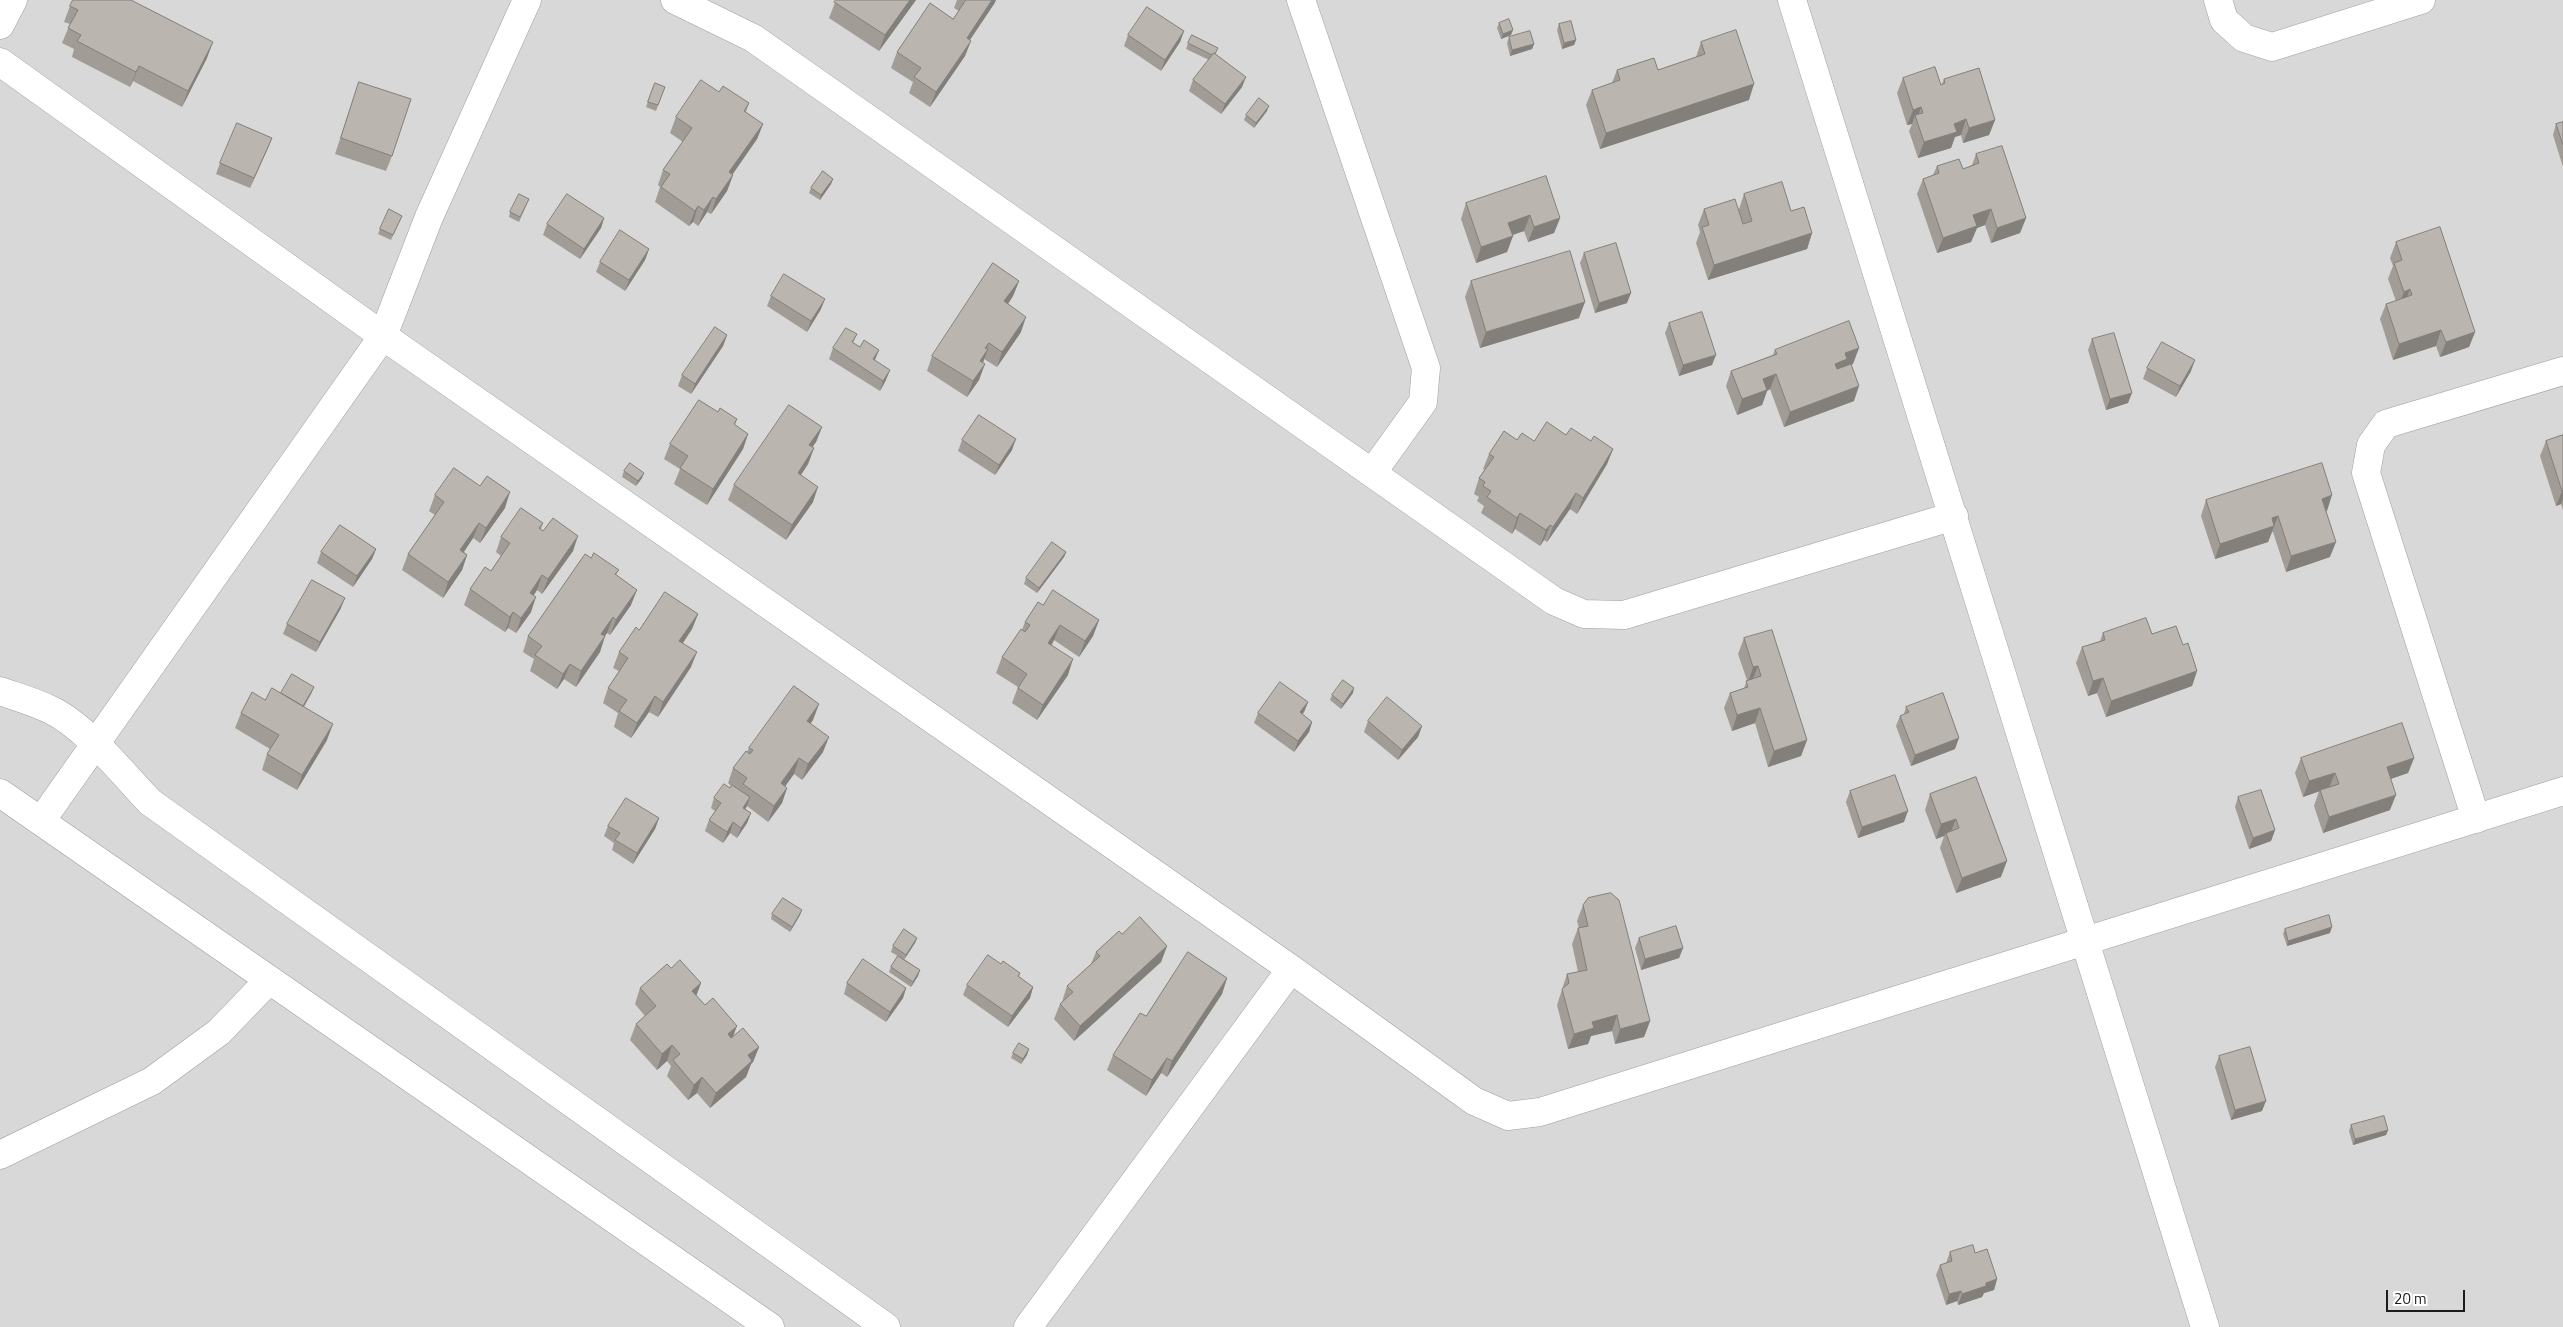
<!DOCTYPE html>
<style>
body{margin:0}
#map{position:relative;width:2563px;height:1327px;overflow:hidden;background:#ece9e2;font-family:"Titillium Web",sans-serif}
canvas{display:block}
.scale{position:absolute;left:2386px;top:1290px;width:79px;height:22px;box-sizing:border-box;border:2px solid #1b1b1b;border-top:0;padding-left:6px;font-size:15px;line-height:18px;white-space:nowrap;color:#1b1b1b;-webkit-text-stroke:4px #fff;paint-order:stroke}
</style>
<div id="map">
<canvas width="2563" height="1327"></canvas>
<div class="scale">20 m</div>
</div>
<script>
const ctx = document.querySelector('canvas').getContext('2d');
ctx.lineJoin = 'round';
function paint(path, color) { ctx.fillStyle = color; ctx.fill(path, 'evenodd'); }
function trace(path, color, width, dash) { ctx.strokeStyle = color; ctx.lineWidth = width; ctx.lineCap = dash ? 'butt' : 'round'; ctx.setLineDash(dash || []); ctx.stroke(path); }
const residential = new Path2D(`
 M0 0H2563V1327H0Z`);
const minor = new Path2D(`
 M675 0 753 38 1554 601 1584 614 1624 615 1954 516
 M1301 0 1426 368 1423 402 1372 473
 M1792 0C1931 442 2065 885 2205 1327
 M2218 0 2224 20 2244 38 2272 47 2421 0
 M0 25 13 0
 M0 62 383 336 1291 969 1474 1101 1508 1116 1540 1112 2563 791
 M0 691C17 697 35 702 51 710 86 727 123 774 150 802L886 1327
 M0 793 770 1327
 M2476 819 2366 473 2371 445 2386 424 2563 371
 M41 821 383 336 429 217 527 0
 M0 1155 152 1081 219 1032 268 981
 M1028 1327 1291 969`);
const wall = new Path2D(`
 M836 0H916L879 51 829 18Z
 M957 0H996L994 4 970 40 965 56 930 107 909 93 913 82 891 68 897 52 953 19 959 11 954 8Z
 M70 6 207 58 182 107 133 81 130 87 72 57 74 49 62 43 70 24 64 22Z
 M1499 23 1511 35 1501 39 1497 28Z
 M1559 24 1576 40 1574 45 1562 49 1557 30Z
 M1184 31 1180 42 1161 71 1124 46 1128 35Z
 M1509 37 1534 44 1532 49 1510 56 1507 43Z
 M1701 42 1749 100 1600 149 1586 105 1592 90 1612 83 1617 70H1658L1696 57Z
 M1188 43 1216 55 1242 87 1221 114 1189 91 1193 80 1209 60 1186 49Z
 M1903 78 1941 85 1942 84 1944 79 1995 120 1989 135 1963 143 1961 135 1955 137 1951 148 1918 158 1909 131 1912 124 1907 125 1897 93Z
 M359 82 392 156 386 171 335 154Z
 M655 83 665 87 656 111 646 107Z
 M719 92 749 103 746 112 763 124 757 139 732 175H733L727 191 711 214 707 212 698 226 693 222 689 226 655 202 660 187 658 185 663 170 683 142 670 133 676 117Z
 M1267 111 1254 128 1244 120 1246 115Z
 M2563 122V167L2553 135 2556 124Z
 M272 138 250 188 216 174 220 163Z
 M1976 154 2026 218 2020 233 1991 243 1985 225 1977 228 1971 242 1937 253 1917 194 1923 179 1933 175 1937 166 1963 169 1972 165Z
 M833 179 831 184 820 200 809 193 811 188Z
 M1744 194 1791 211 1812 233 1807 249 1708 280 1696 243 1700 232 1698 225 1704 209H1739Z
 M1466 203 1560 218 1554 233 1528 242 1524 231 1513 235 1507 252 1476 263 1461 219Z
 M527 204 519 222 509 217 510 212Z
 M402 216 391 240 378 234 380 229Z
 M604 218 601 228 580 259 543 235 547 224Z
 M2396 242 2475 332 2469 347 2440 357 2436 346 2393 360 2380 319 2386 304 2396 301 2388 279 2393 266 2390 258Z
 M649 249 645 260 625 291 596 272 600 262Z
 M1584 253 1627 303 1595 313 1580 263Z
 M1019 281 1013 296 1008 304 1021 332 997 367 984 359 979 380 967 397 927 371 932 356Z
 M1471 281 1579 318 1480 348 1465 297Z
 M771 296 821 309 807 332 767 306Z
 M1669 323 1712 365 1679 376 1665 333Z
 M857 334 853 343 875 360 886 380 880 391 829 359 833 348Z
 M727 335 723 346 691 394 678 386 682 375Z
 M2092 339 2128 403 2106 410 2088 350Z
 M1775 350 1853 364 1851 365 1854 401 1784 427 1770 389 1767 391 1762 405 1737 415 1726 386 1731 371 1773 355Z
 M2147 368 2191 371 2176 397 2143 379Z
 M718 412 737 419 735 425 748 434 743 449 707 505 674 484 680 469 664 459 670 444Z
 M822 427 816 442 812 447 814 448 808 464 801 475 813 502 786 540 728 500 734 485Z
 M1566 435 1591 441 1613 449 1607 464 1577 514 1570 509 1547 542 1544 540 1540 546 1515 529 1512 534 1481 513 1484 506 1477 501 1479 497 1474 494 1479 478 1485 470 1483 469 1489 454 1517 440 1534 441Z
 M2563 435V510L2561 504 2556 506 2540 456 2546 441Z
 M962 440 1012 450 995 475 958 451Z
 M624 471 642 478 636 486 622 477Z
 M435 495 505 508 480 543 473 538 464 552 467 555 462 570 443 598 402 570 408 554 435 515 429 511Z
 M2206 500 2327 511H2326L2330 557 2286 572 2273 532H2272L2268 542 2215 559 2201 516Z
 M543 523 541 529 573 551 542 594 537 590 534 595 531 612 516 633 508 628 505 632 464 605 470 589 491 571 501 556 496 552 501 537Z
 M376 549 372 559 353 587 317 563 321 552Z
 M1066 552 1064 557 1037 593 1024 584 1026 578Z
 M591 558 619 570 616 575 631 605 610 635 607 633 605 636 600 652 576 687 564 679 557 689 530 671 534 659 523 652 528 636Z
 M1043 605 1099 620 1093 636 1079 657 1054 640 1052 645 1068 675 1037 720 1012 703 1018 687 996 673 1002 657 1022 630 1025 622Z
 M341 608 316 652 283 634 287 624Z
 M698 614 692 629 683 643 691 667 658 717 649 712 631 738 614 727 618 713 603 703 608 688 619 671 613 668 619 652 639 630Z
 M2103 633 2152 634 2183 645 2197 671 2192 686 2106 717 2097 693 2088 696 2076 663 2082 647 2100 641Z
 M1744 638 1807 740 1801 756 1768 767 1755 723 1732 731 1724 708 1730 693 1744 688 1747 680 1738 654Z
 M312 692 304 707 327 740 297 790 262 770 267 754 270 749 235 728 241 713 265 700 281 693Z
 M1353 693 1341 709 1330 700 1332 695Z
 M1308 702 1304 712 1302 714 1312 722 1309 732 1294 752 1254 723 1258 713Z
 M1906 707 1955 749 1911 766 1896 726 1900 716 1904 714Z
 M813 720 810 724 823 752 802 780 794 774 785 786 787 788 782 803 768 822 747 806 745 809 751 813 747 823 737 838 730 833 723 843 705 831 709 820 715 811 711 808 714 798 730 788 731 786 728 783 733 768 747 752 749 748Z
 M1368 721 1422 726 1418 737 1398 760 1364 732Z
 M2301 758H2414L2408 773 2391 779 2390 810 2323 833 2314 806 2319 791 2303 797 2295 773Z
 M1976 777 2001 877 1956 893 1940 848 1944 836 1936 839 1925 810 1930 794Z
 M1850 791 1904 822 1858 838 1846 802Z
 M2238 797 2275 830 2271 841 2249 849 2235 807Z
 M659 818 655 829 633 864 612 850 614 843 604 836 608 826Z
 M1583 905 1650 1021 1644 1037 1615 1044 1612 1031 1591 1036 1588 1044 1568 1049 1557 1005 1567 974 1578 972 1572 944 1578 928H1579L1577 921Z
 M772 914 800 915 790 932 771 919Z
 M2285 929 2330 933 2287 946 2283 934Z
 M1122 934 1167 946 1161 962 1074 1041 1054 1019 1060 1004 1062 1002 1067 986 1091 964 1096 952Z
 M917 938 915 943 904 959 920 970 918 976 911 987 889 972 891 967 898 956 891 952 893 946Z
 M1639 938 1683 948 1679 958 1641 970 1635 948Z
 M1001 964 1020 973 1019 977 1033 987 1030 998 1008 1027 963 995 967 985Z
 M671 968 701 983 696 996 734 1036 759 1047 753 1062 751 1064 746 1077 710 1108 697 1093 688 1100 667 1076 671 1066 667 1061 657 1070 630 1040 636 1024 645 1016 635 1004 640 988Z
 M1227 978 1222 994 1167 1077 1161 1073 1146 1096 1107 1070 1113 1055 1146 1016Z
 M847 983 906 988 903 998 886 1022 844 994Z
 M1029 1049 1027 1055 1021 1064 1011 1058 1013 1053Z
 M2219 1056 2262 1111 2231 1120 2215 1067Z
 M2351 1125 2388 1130 2386 1135 2353 1145 2349 1131Z
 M1950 1252 1975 1253 1997 1279 1994 1290 1984 1293 1982 1297 1958 1305 1957 1301 1946 1305 1936 1275 1940 1265 1946 1263Z`);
const shadedWall = new Path2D(`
 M910 0H916L879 51 885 35Z
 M992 0H996L994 4 961 53 967 38Z
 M1513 30 1511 35 1501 39 1503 34Z
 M1184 31 1180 42 1161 71 1165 60Z
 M1576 40 1574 45 1562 49 1564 43Z
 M971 41 965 56 930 107 936 92Z
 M213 42 207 58 182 107 188 91Z
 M1534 44 1532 49 1510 56 1512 50Z
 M139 66 133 81 130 87 136 72Z
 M1246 77 1242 87 1221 114 1225 104Z
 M1754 84 1749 100 1600 149 1606 133Z
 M1269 106 1267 111 1254 128 1256 123Z
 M1921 107 1917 120 1915 115 1912 124 1907 125 1913 110Z
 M1966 119 1961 135 1955 137 1951 148 1918 158 1924 142 1954 124Z
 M1995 120 1989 135 1963 143 1969 128Z
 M763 124 757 139 723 188 729 172Z
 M272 138 268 148 250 188 254 178Z
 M733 175 727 191 711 214 716 199Z
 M833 179 831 184 820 200 821 195Z
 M713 197 707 212 698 226 704 210Z
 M698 206 693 222 689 226 695 211Z
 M1991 209 1985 225 1977 228 1971 242 1937 253 1943 238 1973 215Z
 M1530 215 1524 231 1503 238 1508 223Z
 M604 218 601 228 580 259 584 249Z
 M1560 218 1554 233 1528 242 1534 227Z
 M2026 218 2020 233 1991 243 1997 228Z
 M1812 233 1807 249 1708 280 1714 265Z
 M1513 236 1507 252 1476 263 1481 247Z
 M649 249 645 260 625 291 629 280Z
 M1019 281 1013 296 999 317 1004 301Z
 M2410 289 2404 305 2398 307 2404 292Z
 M1631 293 1627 303 1595 313 1599 303Z
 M825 299 821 309 807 332 811 321Z
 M1585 302 1579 318 1480 348 1486 332Z
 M1026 317 1021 332 997 367 1002 352Z
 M2441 330 2436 346 2393 360 2399 344Z
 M2475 332 2469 347 2440 357 2446 342Z
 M727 335 723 346 691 394 695 384Z
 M989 343 984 354 988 349 982 365 974 376 985 348Z
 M1859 348 1853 364 1844 367 1829 380 1835 364 1845 353Z
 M879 350 875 360 873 359Z
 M1716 355 1712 365 1679 376 1683 365Z
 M2195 360 2191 371 2176 397 2180 386Z
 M985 364 979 380 967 397 973 381Z
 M890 370 886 380 880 391 883 381Z
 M1776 374 1770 389 1767 391 1762 405 1737 415 1742 399 1763 379Z
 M1859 386 1854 401 1784 427 1790 412Z
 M2132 393 2128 403 2106 410 2110 399Z
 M822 427 816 442 803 460 809 445Z
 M748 434 743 449 707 505 713 489Z
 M1016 439 1012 450 995 475 999 465Z
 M814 448 808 464 792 488 798 473Z
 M1613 449 1607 464 1577 514 1583 498Z
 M644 473 642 478 636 486 638 481Z
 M818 487 813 502 786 540 792 525Z
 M2563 490V499L2561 504 2556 506 2562 491Z
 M510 492 505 508 480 543 486 528Z
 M1576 493 1570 509 1547 542 1553 527Z
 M2332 495 2327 511 2317 514 2322 499Z
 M1520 513 1515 529 1512 534 1517 518Z
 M2278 516 2268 542 2215 559 2220 544 2272 518Z
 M479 523 473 538 455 565 460 550Z
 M1550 525 1544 540 1540 546 1546 530Z
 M578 536 573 551 542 594 548 579Z
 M2336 542 2330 557 2286 572 2291 556Z
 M376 549 372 559 353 587 357 576Z
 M1066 552 1064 557 1037 593 1039 588Z
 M467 555 462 570 443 598 448 582Z
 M542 575 537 590 525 608 530 593Z
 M637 590 631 605 610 635 616 620Z
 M536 597 531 612 516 633 521 618Z
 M345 598 341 608 316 652 320 642Z
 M513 612 508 628 505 632 510 617Z
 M698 614 692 629 674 656 679 641Z
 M613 617 607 633 596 649 601 634Z
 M1099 620 1093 636 1079 657 1085 641Z
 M1060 625 1054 640 1043 658 1048 643Z
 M605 636 600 652 576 687 581 671Z
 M697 652 691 667 658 717 663 702Z
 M1073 659 1068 675 1037 720 1043 705Z
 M570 664 564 679 557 689 563 674Z
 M1758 666 1752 681 1748 683 1753 667Z
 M2197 671 2192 686 2106 717 2111 701Z
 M2103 678 2097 693 2088 696 2093 681Z
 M314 687 312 692 298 716 300 711Z
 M1354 688 1353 693 1341 709 1343 704Z
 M655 696 649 712 631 738 637 723Z
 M1308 702 1304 712 1296 723 1300 712Z
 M819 704 813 720 801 736 807 721Z
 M1760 708 1755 723 1732 731 1737 715Z
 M1312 722 1309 732 1294 752 1298 741Z
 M333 724 327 740 297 790 302 775Z
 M1422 726 1418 737 1398 760 1402 750Z
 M829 737 823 752 802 780 808 764Z
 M1959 738 1955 749 1911 766 1915 755Z
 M1807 740 1801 756 1768 767 1774 751Z
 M799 758 794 774 776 799 781 783Z
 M2414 758 2408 773 2381 782 2387 767Z
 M2335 773 2329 788 2303 797 2309 781Z
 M787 788 782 803 768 822 774 806Z
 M2396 795 2390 810 2323 833 2329 817Z
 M750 797 746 808 739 818 743 808Z
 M1908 811 1904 822 1858 838 1862 827Z
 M751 813 747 823 737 838 741 828Z
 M659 818 655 829 633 864 637 853Z
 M1956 819 1950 834 1946 833 1944 836 1936 839 1941 824Z
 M733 822 730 833 723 843 727 832Z
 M2275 830 2271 841 2249 849 2253 838Z
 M2007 861 2001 877 1956 893 1962 878Z
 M802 910 800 915 790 932 792 927Z
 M2332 927 2330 933 2287 946 2288 941Z
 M917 938 915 943 904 960 906 955Z
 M1167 946 1161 962 1074 1041 1080 1026Z
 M1683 948 1679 958 1641 970 1645 959Z
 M920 970 918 976 911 987 913 982Z
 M1227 978 1222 994 1167 1077 1172 1061Z
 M701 983 695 999 692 991Z
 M1033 987 1030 998 1008 1027 1012 1016Z
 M906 988 903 998 886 1022 890 1012Z
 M1617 1015 1612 1031 1591 1036 1588 1044 1568 1049 1574 1034 1592 1022Z
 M1650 1021 1644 1037 1615 1044 1620 1029Z
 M737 1026 731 1042 728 1034Z
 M672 1045 667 1061 657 1070 662 1054Z
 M759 1047 753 1062 751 1064 746 1077 710 1108 716 1093 748 1055Z
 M1029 1049 1027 1055 1021 1064 1023 1059Z
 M1167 1058 1161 1073 1146 1096 1152 1080Z
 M702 1077 697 1093 688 1100 694 1085Z
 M2266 1101 2262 1111 2231 1120 2235 1110Z
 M2388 1130 2386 1135 2353 1145 2355 1139Z
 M1997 1279 1994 1290 1984 1293 1982 1297 1958 1305 1962 1294 1986 1283Z
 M1961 1291 1957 1301 1946 1305 1949 1294Z`);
const building = new Path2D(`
 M73 0H131L213 42 188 91 139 66 136 72 77 41 81 35 68 28 78 10 70 6Z
 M836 0H910L885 35 834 2Z
 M966 0H992L967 38 971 41 936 92 914 77 921 68 897 52 930 3 953 19Z
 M1147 7 1184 31 1165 60 1128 35Z
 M1509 19 1513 30 1503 34 1499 23Z
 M1571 21 1576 40 1564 43 1559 24Z
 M1736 30 1754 84 1606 133 1592 90 1620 80 1617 70 1654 58 1658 70 1705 54 1701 42Z
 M1530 31 1534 44 1512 50 1509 37Z
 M1192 35 1218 48 1215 54 1214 53 1212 55 1188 43Z
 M1214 53 1246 77 1225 104 1193 80Z
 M1935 67 1941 85 1945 83 1944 79 1979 68 1995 120 1969 128 1966 119 1954 124 1957 132 1924 142 1915 115 1923 113 1921 107 1913 110 1903 78Z
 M701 80 719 92 723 86 749 103 744 111 763 124 729 172 733 175 716 199 713 197 704 210 698 206 695 211 661 187 670 174 663 170 692 128 676 117Z
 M359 82 411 99 392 156 341 138Z
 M655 83 665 87 658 105 648 102Z
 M1259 98 1269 106 1256 123 1246 115Z
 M2563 122V145L2556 124Z
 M237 123 272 138 254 178 220 163Z
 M2002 146 2026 218 1997 228 1991 209 1973 215 1977 226 1943 238 1923 179 1939 173 1937 166 1959 159 1963 169 1979 163 1976 154Z
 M823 171 833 179 821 195 811 188Z
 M1546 176 1560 218 1534 227 1530 215 1508 223 1513 236 1481 247 1466 203Z
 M1782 182 1791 211 1804 207 1812 233 1714 265 1702 227 1709 225 1704 209 1735 199 1743 224 1752 221 1744 194Z
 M519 194 529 199 520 217 510 212Z
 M567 194 604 218 584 249 547 224Z
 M389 209 402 216 393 235 380 229Z
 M2440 227 2475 332 2446 342 2441 330 2399 344 2386 304 2412 295 2410 289 2404 292 2394 263 2402 260 2396 242Z
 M620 230 649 249 629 280 600 262Z
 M1616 243 1631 293 1599 303 1584 253Z
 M1570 251 1585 302 1486 332 1471 281Z
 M993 263 1019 281 1004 301 1026 317 1002 352 989 343 985 348 988 349 980 361 985 364 973 381 932 356Z
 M784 274 825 299 811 321 771 296Z
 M1702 312 1716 355 1683 365 1669 323Z
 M1849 321 1859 348 1845 353 1847 359 1835 364 1837 369 1851 364 1859 386 1790 412 1776 374 1763 379 1767 390 1742 399 1731 371 1777 354 1775 350Z
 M715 327 727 335 695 384 682 375Z
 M846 328 857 334 852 342 860 347 864 340 879 350 873 359 890 370 883 381 833 348Z
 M2114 333 2132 393 2110 399 2092 339Z
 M2162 342 2195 360 2180 386 2147 368Z
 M699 400 718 412 720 408 737 419 734 424 748 434 713 489 680 468 688 456 670 444Z
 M789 405 822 427 809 445 814 448 798 473 818 487 792 525 734 485Z
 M979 415 1016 439 999 465 962 440Z
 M1547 422 1566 435 1571 428 1591 441 1594 436 1613 449 1583 498 1576 493 1553 527 1550 525 1546 530 1520 513 1517 518 1487 497 1491 491 1483 486 1485 482 1479 478 1494 457 1489 454 1504 431 1517 440 1522 433 1534 441Z
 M2563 435V490L2562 491 2546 441Z
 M630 463 644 473 638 481 624 471Z
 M2322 463 2332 495 2322 499 2336 542 2291 556 2278 516 2272 518 2274 526 2220 544 2206 500Z
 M454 468 480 486 487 476 510 492 486 528 479 523 460 550 467 555 448 582 408 554 444 502 435 495Z
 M521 508 543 523 539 528 543 531 553 518 578 536 548 579 542 575 530 593 536 597 521 618 513 612 510 617 470 589 485 567 491 571 510 543 501 537Z
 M340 525 376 549 357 576 321 552Z
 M1052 542 1066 552 1039 588 1026 578Z
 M594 553 619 570 615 574 637 590 616 620 613 617 601 634 605 636 581 671 570 664 563 674 535 655 542 646 528 636 585 554 591 558Z
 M312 580 345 598 320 642 287 624Z
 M1053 590 1099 620 1085 641 1060 625 1048 643 1073 659 1043 705 1018 688 1027 674 1002 657 1021 629 1025 632 1030 625 1025 622 1038 602 1043 605Z
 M665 592 698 614 679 641 697 652 663 702 655 696 637 723 619 711 627 700 608 688 628 658 619 652 636 627 639 630Z
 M2146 618 2152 634 2176 626 2183 645 2188 643 2197 671 2111 701 2103 678 2093 681 2082 647 2105 640 2103 633Z
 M1772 630 1807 740 1774 751 1760 708 1737 715 1730 693 1748 687 1746 681 1761 676 1758 666 1753 667 1744 638Z
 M292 674 314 687 303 706 281 693Z
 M1343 680 1354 688 1343 704 1332 695Z
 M1280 682 1308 702 1300 712 1312 722 1298 741 1258 713Z
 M794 686 819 704 807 721 829 737 808 764 799 758 781 783 787 788 774 806 743 784 747 778 733 768 746 751 750 754 753 750 749 748Z
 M272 688 333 724 302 775 267 754 279 735 241 713 252 692 265 700Z
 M1943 693 1959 738 1915 755 1900 716 1909 712 1906 707Z
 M1387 697 1422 726 1402 750 1368 721Z
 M2402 723 2414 758 2387 767 2396 795 2329 817 2320 790 2339 784 2335 773 2309 781 2301 758Z
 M1895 775 1908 811 1862 827 1850 791Z
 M1976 777 2007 861 1962 878 1946 833 1959 828 1956 819 1941 824 1930 794Z
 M724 784 730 788 732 785 750 797 743 808 751 813 741 828 733 822 727 832 709 820 721 803 714 798Z
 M2261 790 2275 830 2253 838 2238 797Z
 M626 798 659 818 637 853 615 840 620 833 608 826Z
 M1611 893 1619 900 1650 1021 1620 1029 1617 1015 1592 1022 1594 1028 1574 1034 1562 989 1569 983 1567 974 1587 970 1578 928 1588 926 1583 905 1588 898Z
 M783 898 802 910 792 927 772 914Z
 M2329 915 2332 927 2288 941 2285 929Z
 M1140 917 1167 946 1080 1026 1060 1004 1073 992 1067 986 1100 956 1096 952 1119 931 1122 934Z
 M1676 926 1683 948 1645 959 1639 938Z
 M904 929 917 938 906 955 893 946Z
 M1188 952 1227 978 1172 1061 1167 1058 1152 1080 1113 1055 1140 1013 1146 1016Z
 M988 955 1001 964 1003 961 1020 973 1018 976 1033 987 1012 1016 967 985Z
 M898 956 920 970 913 982 891 967Z
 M863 959 906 988 890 1012 847 983Z
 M680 960 701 983 692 991 705 1005 713 998 737 1026 728 1034 731 1038 743 1028 759 1047 748 1055 752 1061 716 1093 702 1077 694 1085 673 1060 680 1054 672 1045 662 1054 636 1024 656 1006 640 988 667 964 671 968Z
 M1019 1043 1029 1049 1023 1059 1013 1053Z
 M2250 1047 2266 1101 2235 1110 2219 1056Z
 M2384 1116 2388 1130 2355 1139 2351 1125Z
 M1973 1245 1975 1253 1987 1249 1997 1279 1986 1283V1286L1962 1294 1961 1291 1949 1294 1940 1265 1952 1261 1950 1252Z`);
paint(residential, '#d9d8d8');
trace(minor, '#9f9f9f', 29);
trace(minor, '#fff', 28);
paint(wall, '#a19c96');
paint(shadedWall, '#837f7a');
paint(building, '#bbb5af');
trace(building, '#837f7a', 1);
</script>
